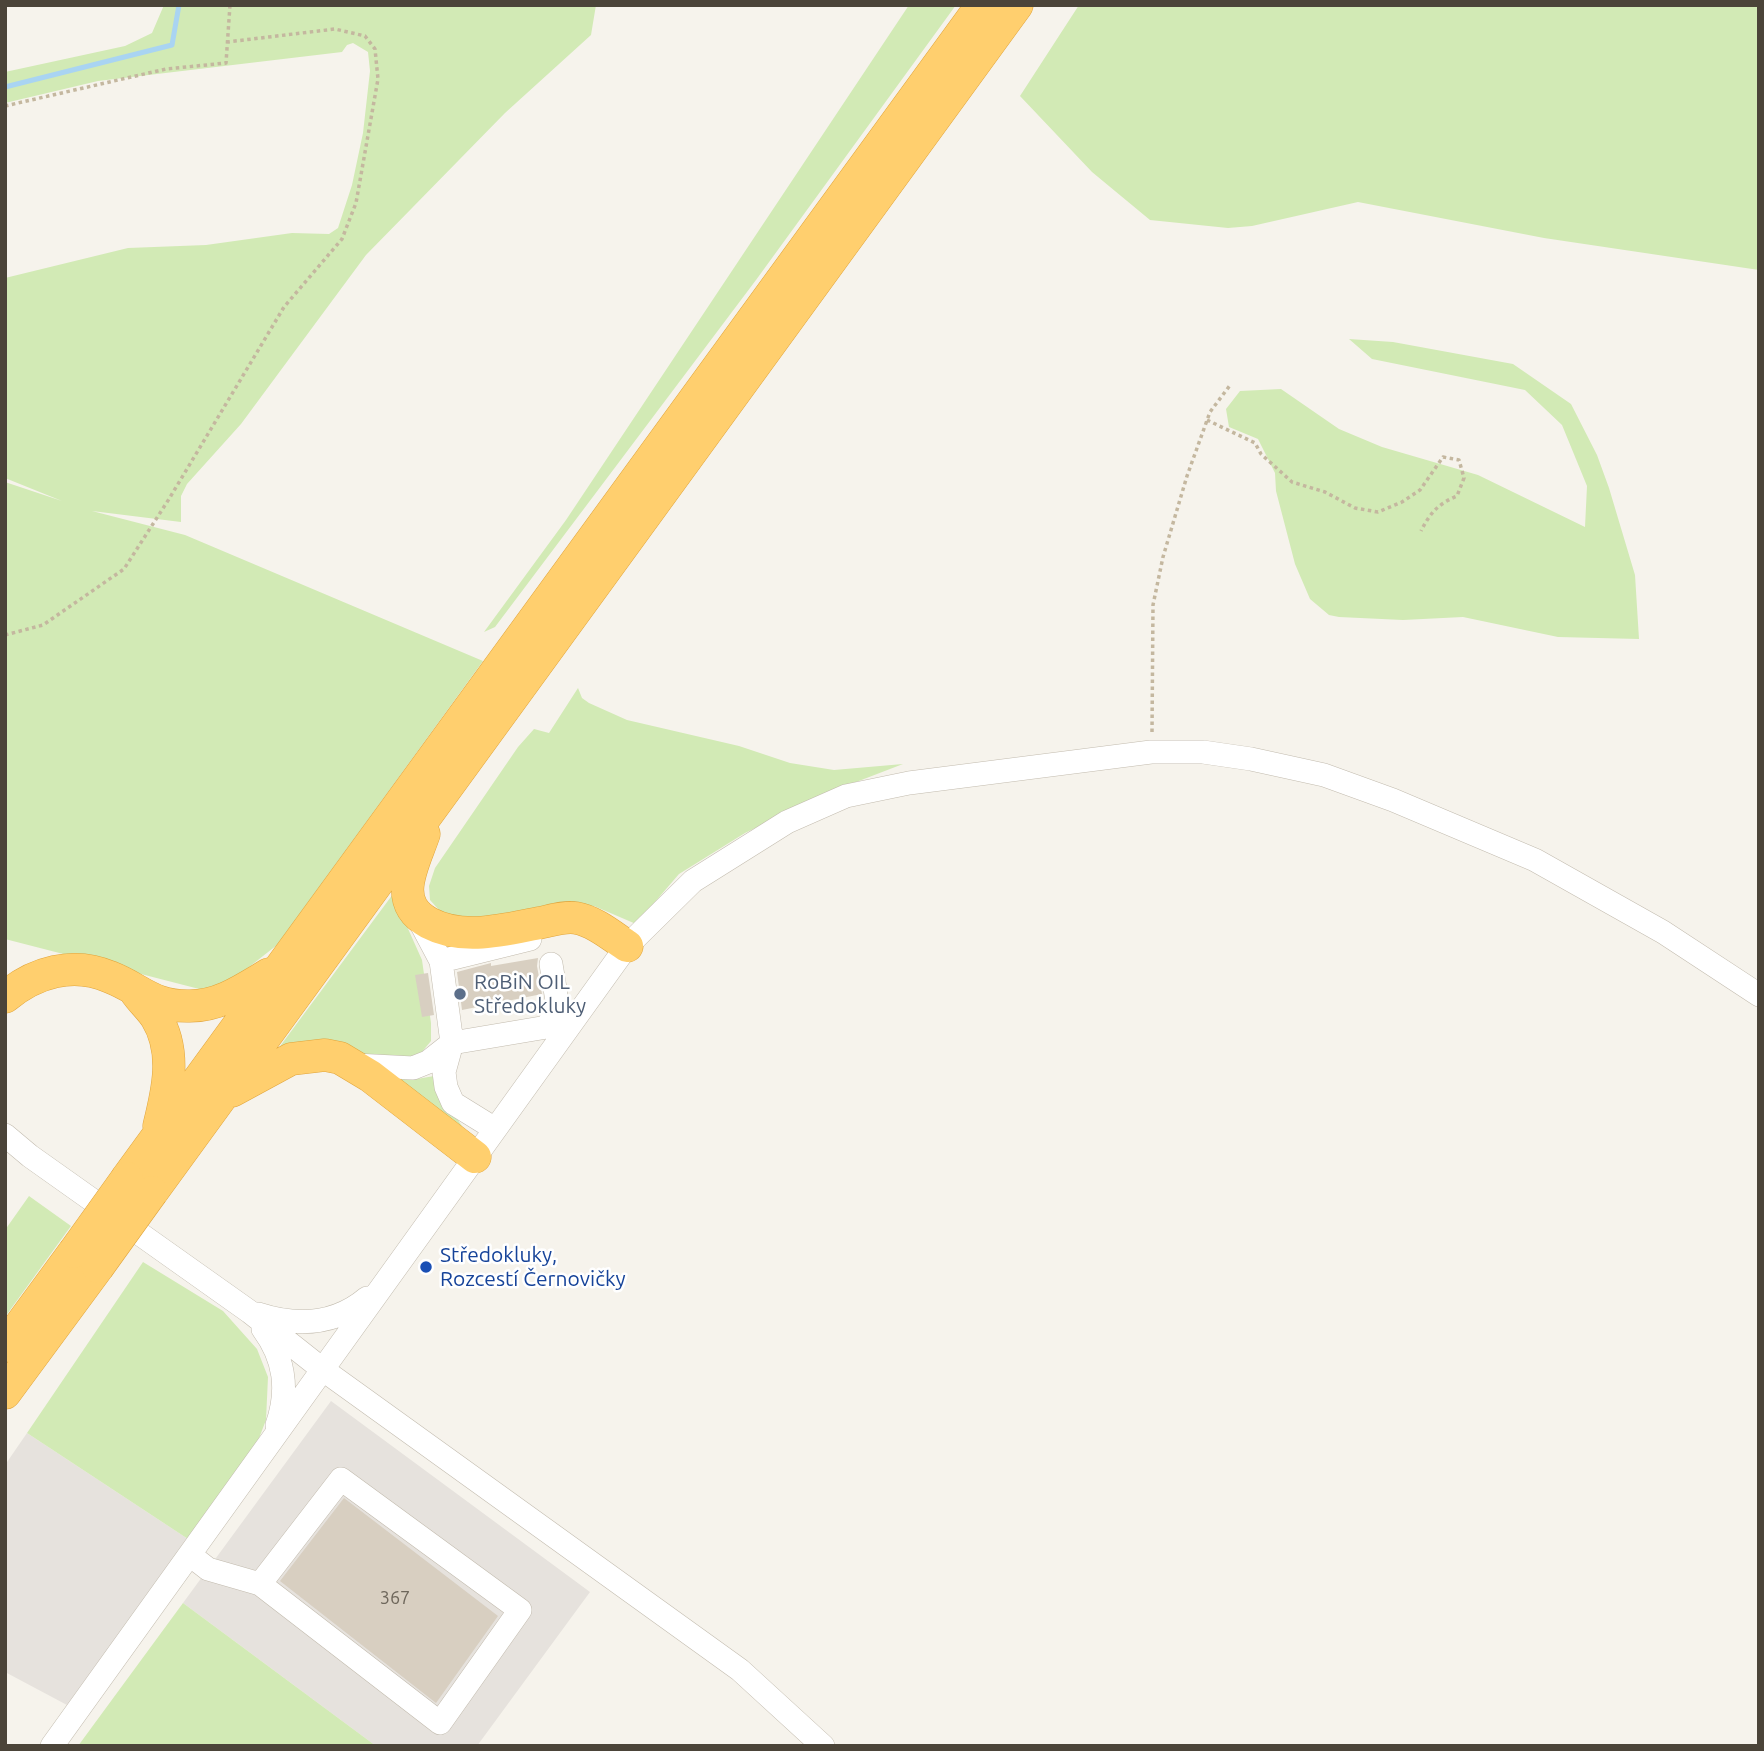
<!DOCTYPE html>
<meta charset="utf-8">
<style>
body{margin:0}
#map{position:relative;width:1764px;height:1751px;overflow:hidden;background:#f6f3ec;font-family:Ubuntu,sans-serif}
canvas{display:block}
.frame{position:absolute;inset:0;border:7px solid #4b4439;pointer-events:none}
</style>
<div id="map">
<canvas width="1764" height="1751"></canvas>
<div class="frame"></div>
</div>
<script>
const ctx = document.querySelector('canvas').getContext('2d');
ctx.lineJoin = 'round';
function paint(path, color) { ctx.fillStyle = color; ctx.fill(path, 'evenodd'); }
function trace(path, color, width, dash) { ctx.strokeStyle = color; ctx.lineWidth = width; ctx.lineCap = dash ? 'butt' : 'round'; ctx.setLineDash(dash || []); ctx.stroke(path); }
function drawText(font, color, halo, rows, align = 'center') {
  ctx.font = font + ' Ubuntu,sans-serif'; ctx.lineWidth = 5; ctx.setLineDash([]); ctx.textBaseline = 'middle'; ctx.strokeStyle = halo; ctx.fillStyle = color; for (const [text, x, y, turn = 0] of rows) {
    ctx.save(); ctx.translate(x, y); ctx.rotate((+turn || 0) * Math.PI / 180); ctx.textAlign = isNaN(turn) ? turn : align; if (halo) ctx.strokeText(text, 0, 0); ctx.fillText(text, 0, 0); ctx.restore();
  }
}
const industrial = new Path2D(`
 M331 1401 590 1592 477 1746H376L183 1603Z
 M27 1433 188 1539 67 1705 5 1672V1465Z`);
const green = new Path2D(`
 M164 5H596L591 35 505 113 366 255 241 424 187 484 181 496V522L92 511 185 535 483 661 277 945 244 971 207 991 5 939V482L62 501 5 478V278L128 248 206 245 292 233 329 234 338 228 352 185 363 133 370 71 368 52 353 43 347 45 342 52 98 81 5 103V72L125 46 152 33Z
 M909 5H956L756 280 495 627 484 632 566 520Z
 M1079 5H1759V270L1544 238 1358 202 1252 226 1228 228 1150 220 1092 172 1020 96Z
 M1349 339 1393 342 1513 364 1571 404 1597 455 1609 488 1635 575 1639 639 1558 637 1463 617 1403 620 1339 617 1329 615 1310 599 1295 564 1276 491 1275 473 1258 439 1229 427 1226 409 1240 391 1281 389 1339 429 1382 447 1478 475 1585 527 1587 486 1562 425 1525 390 1372 359Z
 M578 688 582 698 589 703 627 720 739 746 790 763 834 770 903 764 825 794 745 833 679 874 636 924 594 906 534 916 463 923 439 910 430 900 429 886 435 868 518 747 534 729 549 733Z
 M396 890 401 913 422 960 431 1023V1041L421 1053 411 1057 275 1053Z
 M440 1075 444 1100 471 1139 392 1078 411 1080Z
 M29 1196 71 1226 5 1317V1230Z
 M143 1262 223 1311 257 1349 268 1377 266 1420 256 1446 188 1539 27 1433Z
 M183 1603 376 1746H78Z`);
const stream = new Path2D(`
 M5 87 172 45 179 5`);
const building = new Path2D(`
 M538 958 537 966 542 994 462 1010 457 972 491 963V966Z
 M428 973 434 1015 422 1017 415 975Z
 M344 1498 498 1616 436 1703 280 1581Z`);
const path = new Path2D(`
 M5 106 166 69 226 63 230 5
 M1207 420 1255 443 1261 454 1292 482 1325 492 1355 508 1378 512 1402 502 1420 490 1443 457 1459 460 1464 478 1457 496C1438 504 1430 513 1421 531
 M5 635 43 625 124 569 169 499 284 307 342 239 356 203 378 79 375 49 365 36 335 29 227 42
 M1152 732 1153 605 1163 557 1187 476 1210 412 1231 384`);
const minor = new Path2D(`
 M416 914 441 961 452 1043 444 1072 446 1087 453 1103 495 1129
 M441 961 530 939
 M355 1065 413 1068 428 1062 452 1043 547 1027 558 1007 551 964
 M5 1135 30 1156 250 1312 322 1369 740 1670 823 1746
 M258 1314C298 1327 335 1325 367 1298
 M263 1329C285 1359 289 1390 277 1425
 M190 1555 208 1569 260 1584 440 1723 520 1610 341 1479 260 1584
 M52 1746 627 946 693 881 787 822 846 796 909 783 1151 752H1203L1251 759 1324 775 1393 800 1535 860 1663 932 1759 995`);
const highway = new Path2D(`
 M424 834C413 866 391 902 429 923 463 941 503 930 539 923 550 921 564 916 576 918 594 921 612 936 627 946
 M135 991C141 1000 150 1008 156 1017 177 1051 168 1090 159 1126
 M5 997C35 972 73 961 110 977 141 989 152 1007 190 1006 220 1006 244 989 269 974
 M232 1091 291 1059 325 1055 340 1058 370 1076 475 1157
 M127 1178 982 5
 M152 1192 1017 5
 M5 1346 74 1252
 M5 1393 98 1267`);
const highwayBridge = new Path2D(`
 M74 1252 127 1178
 M98 1267 152 1192`);
const markers = [
 [460,994,7,"#5c6f8a"],
 [426,1267,7,"#1a4fb4"]
];
const numberNames = [
 ["367",395,1598]
];
const serviceNames = [
 ["RoBiN OIL",474,982],
 ["Středokluky",474,1006]
];
const transitNames = [
 ["Středokluky,",440,1255],
 ["Rozcestí Černovičky",440,1279]
];
paint(industrial, '#e6e2dd');
paint(green, '#d2eab5');
trace(stream, '#a9d4f2', 5);
paint(building, '#d8cfc1');
trace(minor, '#c2bbae', 24);
trace(highway, '#e0a43c', 33);
trace(path, '#c4b79f', 3.5, [3.5, 3.5]);
trace(minor, '#fff', 23);
trace(highway, '#ffcf6e', 32);
trace(highwayBridge, '#e0a43c', 33, []);
trace(highwayBridge, '#ffcf6e', 32);
for (const [x, y, r, color] of markers) { const dot = new Path2D(); dot.arc(x, y, r, 0, 2 * Math.PI); ctx.fillStyle = color; ctx.fill(dot); trace(dot, '#fff', 2.5); }
drawText('18px', '#6e675b', null, numberNames);
drawText('21px', '#4e5e75', '#fff', serviceNames, 'left');
drawText('21px', '#164399', '#fff', transitNames, 'left');
</script>
